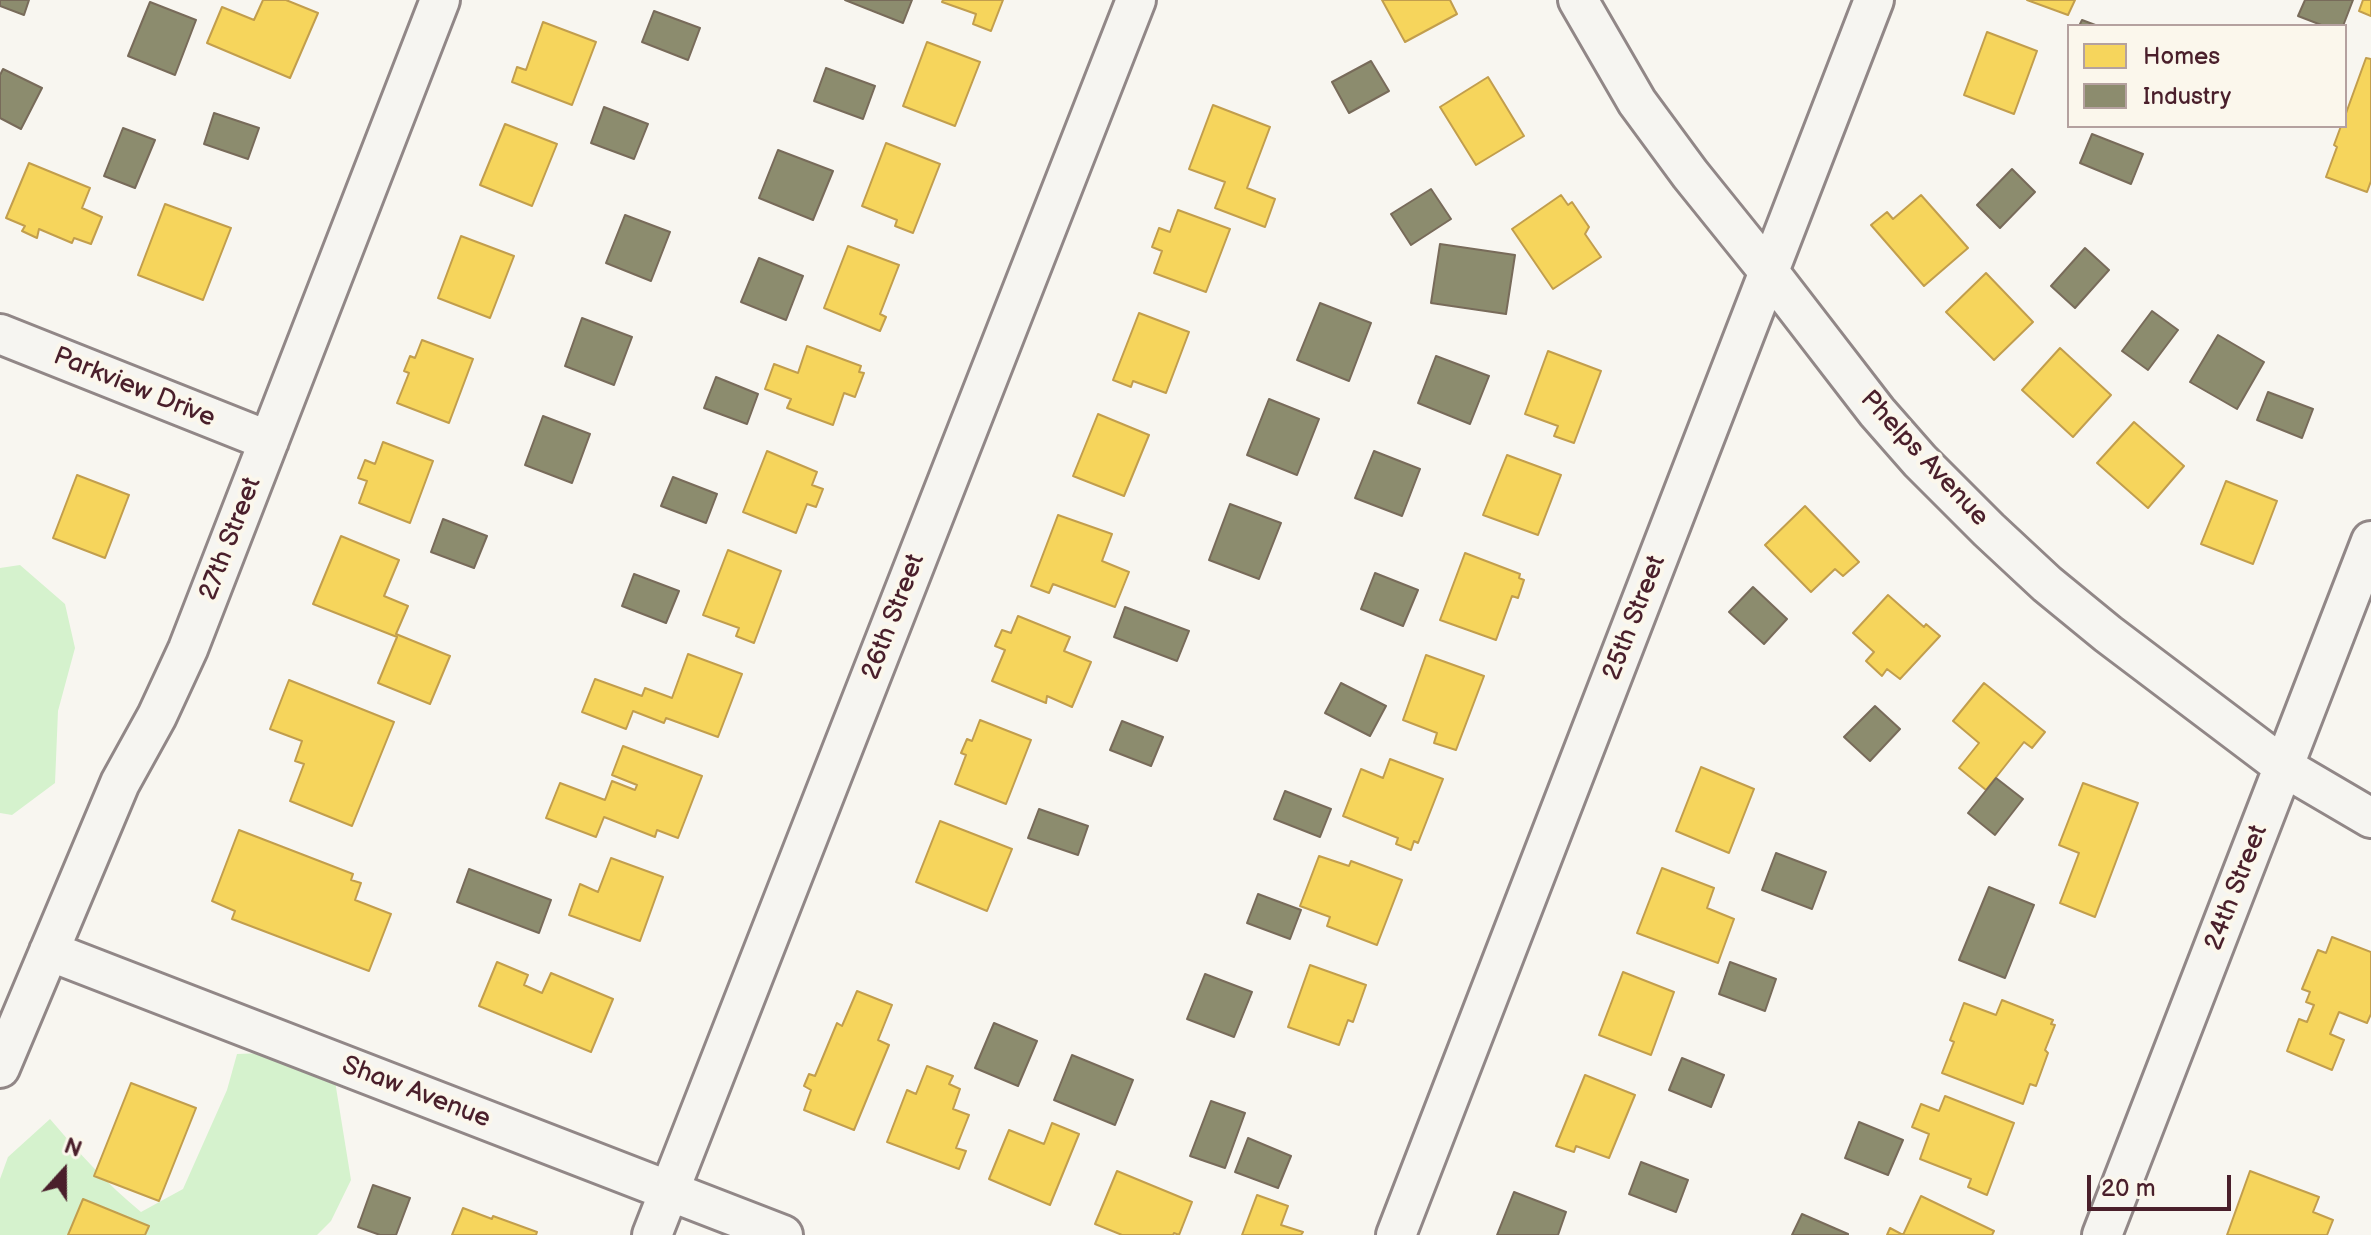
<!DOCTYPE html>
<style>
body{margin:0}
#map{position:relative;width:2371px;height:1235px;overflow:hidden;background:#f8f6f0;font-family:"Balsamiq Sans",sans-serif}
canvas{display:block}
.legend{position:absolute;left:2067px;top:24px;width:280px;height:104px;box-sizing:border-box;background:#fbf7ec;border:2px solid #b4a19f;margin:0;padding:10px 14px;list-style:none;font-size:24px;color:#4a1f2b}
.legend li{display:flex;align-items:center;gap:16px;height:40px}
.legend b{width:40px;border:2px solid #b4a19f}
.north{position:absolute;left:24px;top:1131px;width:80px;height:80px;-webkit-text-stroke:6px #fbf7ec;paint-order:stroke;rotate:21deg;font-size:22px;font-weight:700;line-height:32px;text-align:center;color:#4a1f2b}
.north::after{content:'';display:block;margin:auto;width:28px;height:36px;background:#4a1f2b;clip-path:polygon(50% 0,100% 100%,50% 72%,0 100%)}
.scale{position:absolute;left:2087px;top:1175px;width:144px;height:36px;box-sizing:border-box;border:4px solid #4a1f2b;border-top:0;padding-left:10px;font-size:24px;line-height:28px;white-space:nowrap;color:#4a1f2b;-webkit-text-stroke:6px #fbf7ec;paint-order:stroke}
</style>
<div id="map">
<canvas width="2371" height="1235"></canvas>
<ul class="legend">
<li><b style="height:22px;background:#f6d55c"></b>Homes</li>
<li><b style="height:22px;background:#8c8c6e"></b>Industry</li>
</ul>
<div class="north">N</div>
<div class="scale">20 m</div>
</div>
<script>
const ctx = document.querySelector('canvas').getContext('2d');
ctx.lineJoin = 'round';
function paint(path, color) { ctx.fillStyle = color; ctx.fill(path, 'evenodd'); }
function trace(path, color, width, dash) { ctx.strokeStyle = color; ctx.lineWidth = width; ctx.lineCap = dash ? 'butt' : 'round'; ctx.setLineDash(dash || []); ctx.stroke(path); }
function drawText(font, color, halo, rows, align = 'center') {
  ctx.font = font + ' "Balsamiq Sans",sans-serif'; ctx.lineWidth = 8; ctx.setLineDash([]); ctx.textBaseline = 'middle'; ctx.strokeStyle = halo; ctx.fillStyle = color; for (const [text, x, y, turn = 0] of rows) {
    ctx.save(); ctx.translate(x, y); ctx.rotate((+turn || 0) * Math.PI / 180); ctx.textAlign = isNaN(turn) ? turn : align; if (halo) ctx.strokeText(text, 0, 0); ctx.fillText(text, 0, 0); ctx.restore();
  }
}
const green = new Path2D(`
 M20 565 65 604 75 648 58 711 55 783 12 815 0 813V568Z
 M290 1052 334 1075 351 1180 331 1221 317 1235H0V1179L8 1157 50 1119C79 1153 107 1184 141 1212L183 1189 227 1090 237 1054Z`);
const homes = new Path2D(`
 M263 0H286L318 13 290 78 207 43 222 7 254 20Z
 M943 0H1003L991 31 973 24 976 14 942 2Z
 M1382 0H1450L1457 14 1405 42Z
 M2027 0H2075L2068 15Z
 M2363 0H2371V16L2359 11Z
 M543 22 596 42 572 105 512 82 517 67 526 70Z
 M1987 32 2037 51 2014 114 1964 95Z
 M927 42 980 62 955 126 903 106Z
 M2366 58 2371 59V181L2367 192 2326 177 2337 147 2334 145 2341 126H2345V116Z
 M1488 77 1524 136 1476 165 1440 107Z
 M1213 105 1270 127 1247 188 1275 199 1265 227 1215 208 1225 182 1189 169Z
 M505 124 557 144 532 206 480 185Z
 M886 143 940 164 913 233 895 226 897 220 862 206Z
 M29 163 90 188 82 208 102 217 91 244 74 238 72 243 39 229 37 238 22 231 25 226 6 218Z
 M1561 195 1568 205 1572 202 1589 227 1585 234 1601 257 1553 289 1512 229Z
 M1921 195 1968 248 1924 286 1871 225 1887 212 1893 219Z
 M165 204 231 228 203 300 138 275Z
 M1178 210 1230 229 1206 292 1154 273 1162 251 1152 247 1159 228 1170 232Z
 M461 236 514 256 490 318 438 298Z
 M848 246 899 265 880 314 886 317 880 331 824 308Z
 M1986 273 2033 322 1994 360 1946 312Z
 M1139 313 1189 332 1166 393 1133 381 1131 387 1113 380Z
 M422 340 473 359 449 423 397 403 409 373 404 371 410 356 415 358Z
 M807 346 861 366 859 372 864 373 855 397 844 393 833 425 787 408 791 399 765 389 774 364 798 373Z
 M2060 348 2111 395 2073 437 2022 390Z
 M1548 351 1601 371 1574 443 1554 436 1558 426 1525 414Z
 M1098 414 1149 435 1124 496 1073 476Z
 M2134 422 2184 466 2148 508 2097 463Z
 M383 442 433 461 410 523 359 503 367 481 358 478 365 460 375 464Z
 M767 451 817 472 812 485 823 489 816 507 807 504 796 533 743 512Z
 M1507 455 1561 475 1538 535 1483 515Z
 M77 475 129 495 105 558 53 538Z
 M2226 481 2277 501 2253 564 2201 544Z
 M1805 506 1859 562 1843 576 1835 569 1811 592 1765 545Z
 M1058 515 1112 534 1102 561 1129 572 1115 607 1053 584 1049 593 1031 586Z
 M341 536 399 560 384 596 408 606 396 634 450 656 430 704 378 683 397 637 313 604Z
 M728 550 781 571 754 643 736 636 739 628 703 615Z
 M1465 553 1520 574 1519 578 1524 580 1518 598 1512 596 1496 640 1440 620Z
 M1888 595 1924 627 1926 624 1940 636 1900 679 1887 669 1882 676 1866 661 1874 652 1853 633Z
 M1018 616 1070 637 1064 651 1091 662 1072 707 1047 696 1046 703 992 681 1005 650 995 646 1002 630 1011 633Z
 M688 654 742 674 718 737 666 718 664 723 633 711 626 729 582 712 595 679 642 696 645 688 672 698Z
 M1426 655 1484 676 1456 750 1434 743 1437 733 1403 720Z
 M289 680 394 722 352 826 290 801 304 764 295 761 302 741 270 729Z
 M1984 683 2045 732 2032 748 2024 742 1986 790 1959 768 1979 743 1953 721Z
 M980 720 1031 740 1006 804 955 784 966 755 961 753 967 739 972 741Z
 M623 746 702 776 678 838 657 830 655 837 604 817 596 837 546 818 560 783 605 800 612 781 635 790 637 785 612 775Z
 M1390 759 1443 779 1418 843 1414 841 1411 850 1396 844 1398 838 1343 816 1361 769 1383 778Z
 M1701 767 1754 789 1729 853 1676 831Z
 M2083 783 2138 803 2095 917 2060 903 2079 853 2059 845Z
 M940 821 1012 849 987 911 916 882Z
 M239 830 353 874 351 880 361 883 355 900 391 914 369 971 232 919 235 911 212 901Z
 M1319 856 1349 866 1351 861 1402 880 1377 945 1327 926 1330 917 1300 906Z
 M611 858 663 877 640 941 569 915 580 884 598 892Z
 M1662 868 1714 888 1707 908 1734 919 1718 963 1637 933Z
 M2332 937 2371 952V1014L2367 1023 2339 1012 2330 1034 2344 1040 2332 1070 2287 1051 2299 1019 2307 1022 2314 1005 2306 1002 2310 992 2302 989 2318 950 2326 953Z
 M497 962 528 975 524 985 542 993 551 973 613 999 591 1052 479 1006Z
 M1310 965 1366 985 1353 1022 1348 1020 1339 1045 1288 1027Z
 M1623 972 1674 992 1651 1055 1599 1035Z
 M857 991 892 1005 878 1040 889 1045 854 1130 804 1110 811 1090 804 1086 809 1074 815 1076 837 1023 842 1026Z
 M2002 1000 2053 1020 2051 1024 2055 1025 2045 1050 2048 1053 2036 1086 2030 1084 2023 1104 1942 1073 1954 1042 1950 1040 1964 1003 1996 1015Z
 M927 1066 953 1076 949 1084 960 1089 953 1109 969 1115 956 1148 966 1151 959 1169 887 1142 907 1090 916 1094Z
 M1585 1075 1635 1095 1609 1158 1576 1146 1574 1152 1556 1146Z
 M131 1083 196 1108 159 1201 94 1176Z
 M1945 1096 2014 1123 1987 1195 1968 1187 1971 1179 1920 1159 1929 1134 1912 1127 1921 1104 1939 1111Z
 M1052 1123 1079 1134 1050 1205 989 1179 1009 1130 1044 1144Z
 M1117 1171 1192 1202 1179 1235 1174 1233 1173 1235H1122L1095 1224Z
 M2250 1171 2319 1197 2313 1212 2333 1220 2327 1235H2227Z
 M1257 1195 1288 1206 1281 1225 1303 1232 1301 1235H1242Z
 M1921 1196 1994 1231 1992 1235H1887L1890 1228 1903 1235Z
 M83 1199 149 1226 145 1235H68Z
 M463 1208 492 1219 493 1216 537 1232 536 1235H452Z`);
const industry = new Path2D(`
 M0 0H29L24 15 0 6Z
 M845 0H912L903 23Z
 M2305 0H2353L2343 26H2324L2298 16Z
 M150 2 196 20 175 75 128 56Z
 M654 11 700 28 688 60 642 42Z
 M2082 20 2098 26H2079Z
 M1371 61 1389 91 1349 113 1332 82Z
 M826 68 875 86 863 119 814 101Z
 M3 69 42 88 21 129 0 118V75Z
 M604 107 648 124 634 159 591 143Z
 M214 113 259 128 248 159 204 144Z
 M123 128 155 140 135 188 104 176Z
 M2092 134 2143 154 2131 184 2080 163Z
 M778 150 833 171 813 220 759 198Z
 M2012 169 2035 192 2000 228 1977 205Z
 M1431 189 1451 219 1411 245 1391 214Z
 M625 215 670 232 651 281 606 263Z
 M1440 244 1515 255 1506 314 1431 303Z
 M2085 248 2109 270 2075 308 2051 286Z
 M759 258 803 276 786 320 741 302Z
 M1320 303 1371 323 1349 381 1297 360Z
 M2152 311 2178 330 2148 370 2122 351Z
 M582 318 632 337 614 385 565 366Z
 M2218 335 2264 362 2237 409 2190 382Z
 M1436 356 1489 376 1470 424 1418 403Z
 M716 377 758 394 747 424 704 408Z
 M2268 392 2313 409 2302 438 2257 420Z
 M1269 399 1319 419 1297 475 1247 455Z
 M543 416 590 434 572 483 525 465Z
 M1374 451 1420 469 1402 516 1355 498Z
 M673 477 717 494 706 523 661 506Z
 M1230 504 1281 523 1259 579 1209 560Z
 M443 519 487 536 474 568 431 552Z
 M1375 573 1418 590 1403 626 1361 609Z
 M634 574 679 591 666 623 622 606Z
 M1753 587 1787 619 1764 644 1729 612Z
 M1125 607 1189 631 1177 661 1114 637Z
 M1341 683 1386 706 1370 736 1325 713Z
 M1875 706 1900 729 1870 761 1844 737Z
 M1122 721 1163 737 1151 766 1110 750Z
 M1996 778 2023 799 1995 835 1968 813Z
 M1285 791 1331 809 1320 837 1274 819Z
 M1039 809 1088 826 1078 855 1028 838Z
 M1776 853 1826 872 1812 909 1762 890Z
 M469 869 551 900 539 933 457 902Z
 M1989 887 2034 905 2005 978 1959 960Z
 M1258 894 1301 910 1290 939 1247 923Z
 M1730 962 1776 979 1765 1011 1719 994Z
 M1205 974 1252 992 1234 1037 1187 1019Z
 M994 1023 1037 1041 1018 1086 975 1068Z
 M1072 1055 1133 1080 1115 1125 1054 1100Z
 M1682 1058 1724 1075 1711 1107 1669 1090Z
 M1211 1101 1245 1113 1225 1168 1190 1156Z
 M1859 1122 1903 1140 1888 1175 1845 1158Z
 M1248 1138 1291 1156 1278 1188 1235 1172Z
 M1641 1162 1688 1180 1676 1212 1629 1194Z
 M373 1185 410 1198 396 1235H380L358 1227Z
 M1514 1192 1566 1212 1558 1235H1497Z
 M1802 1214 1848 1234V1235H1792Z`);
const street = new Path2D(`
 M1578 0 1637 102 1690 174 1769 272 1877 412 1920 461 1989 530 2047 584 2108 634 2284 767 2371 818
 M0 334 269 441
 M49 951 783 1235
 M0 1068 120 783 157 716 188 649 440 0
 M652 1235 1136 0
 M1396 1235 1874 0
 M2102 1235 2371 541`);
const streetNames = [
 ["Parkview Drive",134,388,22],
 ["Phelps Avenue",1924,459,47],
 ["27th Street",231,539,-69],
 ["26th Street",894,617,-69],
 ["25th Street",1635,618,-69],
 ["24th Street",2237,888,-69],
 ["Shaw Avenue",416,1093,21]
];
paint(green, '#d5f2cd');
paint(homes, '#f6d55c');
trace(homes, '#c29e4d', 2);
paint(industry, '#8c8c6e');
trace(industry, '#786b5a', 2);
trace(street, '#918787', 44);
trace(street, '#f6f5f1', 38);
drawText('26px', '#4a1f2b', '#fbf7ec', streetNames);
</script>
